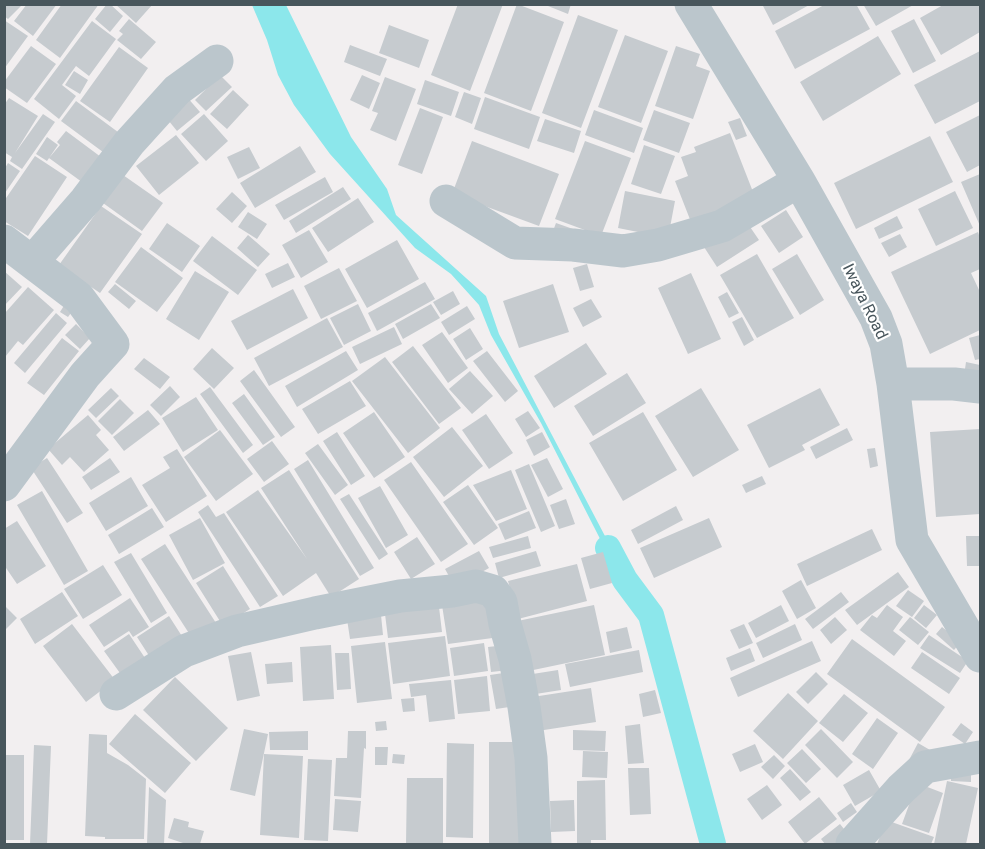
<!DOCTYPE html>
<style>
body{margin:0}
#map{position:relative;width:985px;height:849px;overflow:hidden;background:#f2eff0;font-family:Roboto,sans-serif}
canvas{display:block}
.frame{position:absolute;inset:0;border:6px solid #48565c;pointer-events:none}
</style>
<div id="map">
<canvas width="985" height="849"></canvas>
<div class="frame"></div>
</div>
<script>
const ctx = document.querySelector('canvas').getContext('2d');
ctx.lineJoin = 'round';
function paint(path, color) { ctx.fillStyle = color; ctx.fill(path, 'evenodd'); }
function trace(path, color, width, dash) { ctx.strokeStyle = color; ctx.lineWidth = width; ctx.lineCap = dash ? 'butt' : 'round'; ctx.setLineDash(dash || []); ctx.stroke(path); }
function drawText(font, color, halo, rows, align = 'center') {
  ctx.font = font + ' Roboto,sans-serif'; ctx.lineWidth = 4.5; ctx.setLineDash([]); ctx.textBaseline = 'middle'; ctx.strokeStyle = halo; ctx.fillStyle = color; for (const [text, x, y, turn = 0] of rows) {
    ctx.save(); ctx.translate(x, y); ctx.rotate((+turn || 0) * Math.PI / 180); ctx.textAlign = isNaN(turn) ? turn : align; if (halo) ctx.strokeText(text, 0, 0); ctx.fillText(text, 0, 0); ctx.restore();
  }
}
const water = new Path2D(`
 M252 5H286L351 137 387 189 396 215 486 296 499 334 627 578 621 580 541 423 491 335 479 305 451 274 415 248 330 154 294 105 278 75 267 40Z`);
const canal = new Path2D(`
 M608 548 625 580 651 615 713 844`);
const building = new Path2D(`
 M4 4H19L21 6 8 19 4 16Z
 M27 4H57L33 36 14 21Z
 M62 4H99L60 58 36 40Z
 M107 4H110L123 16 110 32 95 19Z
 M115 4H153L136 23Z
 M458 4H503L470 91 431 75Z
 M517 4 564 22 531 111 484 93Z
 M543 4H571L568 14Z
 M762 4H811L773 25Z
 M826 4H856L870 29 795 69 775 31Z
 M863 4H915L876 26Z
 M943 5H980V32L941 55 920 18Z
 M578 15 618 30 581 128 542 113Z
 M129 19 156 42 141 59 117 40 123 34 119 31Z
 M914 19 936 61 913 73 891 31Z
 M4 20 28 36 4 69Z
 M92 21 116 39 89 76 76 66 62 85 76 96 59 119 34 99Z
 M389 25 429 40 419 68 379 53Z
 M625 35 668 51 641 123 598 107Z
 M878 36 901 74 823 121 800 82Z
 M350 45 387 59 380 76 344 62Z
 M31 46 56 64 27 103 4 87V82Z
 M676 46 700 54 696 66 710 71 693 119 655 106Z
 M119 47 148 68 110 122 80 101Z
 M980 51V101L935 124 914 85Z
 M74 71 88 80 80 94 65 85Z
 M220 75 232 87 206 111 195 100Z
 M362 75 380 83 369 109 350 100Z
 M385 77 416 89 396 141 370 130 378 113 372 111Z
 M425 80 459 92 451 116 417 104Z
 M233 90 249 105 227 129 210 114Z
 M464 92 481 98 472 124 455 117Z
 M186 96 200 112 177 131 164 115Z
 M485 97 540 117 529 149 474 129Z
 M9 98 38 116 15 153 43 114 55 122 22 169 10 161 12 157 4 152V105Z
 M76 101 122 135 107 155 61 121Z
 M420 108 443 117 422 174 398 165Z
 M594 110 643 128 634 153 585 135Z
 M654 110 690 123 679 153 643 140Z
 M204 114 228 141 206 161 181 134Z
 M980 115V165L967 172 946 132Z
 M740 118 747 136 736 140 728 122Z
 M545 119 581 131 574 153 537 141Z
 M66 131 105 160 86 185 49 158 60 145 57 142Z
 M730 133 755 197 691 222 675 181 688 176 681 157 696 152 694 147Z
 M176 135 199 163 159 195 136 166Z
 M930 136 953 182 856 229 834 183Z
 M47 137 58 145 47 161 36 154Z
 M472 141 559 174 539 226 452 194Z
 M585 141 631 158 601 236 555 219Z
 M644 145 675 156 661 194 631 184Z
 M300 146 316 172 255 208 240 183Z
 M249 147 260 168 238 179 227 157Z
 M35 156 67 177 28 236 4 221V201Z
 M8 163 20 171 5 193V168Z
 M980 174V226L961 182Z
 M123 175 163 203 142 231 103 203Z
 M325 177 333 192 284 220 275 205Z
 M343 187 351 199 296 233 289 221Z
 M625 191 675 201 668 238 618 228Z
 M955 191 973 228 936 246 918 209Z
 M232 192 247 206 232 223 216 209Z
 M358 198 374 222 328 252 312 228Z
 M101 206 142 234 100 293 59 265Z
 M786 210 803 237 779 253 761 226Z
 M248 212 267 224 257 239 238 227Z
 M897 216 903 228 879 239 874 228Z
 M746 221 759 240 717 267 704 247Z
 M167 223 200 246 182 272 149 249Z
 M556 223 573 229 553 231Z
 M309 230 328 262 301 278 282 245Z
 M978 232 980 238V269L971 273 980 292V330L930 354 891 272Z
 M900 234 907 247 889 257 881 243Z
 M248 235 270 254 258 267 237 248Z
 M212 236 257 270 238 295 193 261Z
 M397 240 419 279 367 308 345 269Z
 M141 247 183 278 157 312 115 282Z
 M757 254 794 318 757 338 720 275Z
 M797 254 824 300 800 315 772 269Z
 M288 263 295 277 272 288 265 274Z
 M587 264 594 287 580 291 573 268Z
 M339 268 357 301 321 319 304 286Z
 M4 271 22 287 4 306Z
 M195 271 229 292 199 340 166 319Z
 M691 273 721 339 688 354 658 288Z
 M425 282 435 299 377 331 368 313Z
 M115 284 136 301 129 309 108 292Z
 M553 284 569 332 519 348 503 301Z
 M28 287 54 310 23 345 18 341 5 357V313Z
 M293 289 308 318 247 350 231 321Z
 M453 291 460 304 441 315 433 302Z
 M727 292 739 313 729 318 718 297Z
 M591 299 602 317 583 327 573 308Z
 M65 304 73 310 68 317 60 312Z
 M358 304 371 331 344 345 330 318Z
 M431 304 440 318 403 339 395 324Z
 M467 306 475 319 449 335 441 322Z
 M56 313 67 323 25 373 14 363Z
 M742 317 754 340 744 346 732 322Z
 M327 318 343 347 269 386 254 358Z
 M76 324 90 338 80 349 65 335Z
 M394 327 402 344 360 364 352 347Z
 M470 328 483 349 466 360 453 339Z
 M442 332 468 368 448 383 422 345Z
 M980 335V359L975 360 969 338Z
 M62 338 79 351 44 395 27 383Z
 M586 343 607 374 554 408 534 376Z
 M413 346 461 408 439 424 392 362Z
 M212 348 234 368 214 389 193 369Z
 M346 351 358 370 297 407 285 386Z
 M487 351 518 391 505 402 473 361Z
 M385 357 440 428 408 453 352 381Z
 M144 358 170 377 160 389 134 369Z
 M966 362 980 365V371L964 376Z
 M254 370 295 427 281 437 240 381Z
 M470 371 493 396 472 414 449 389Z
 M627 373 646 403 593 436 574 406Z
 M350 381 366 406 318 434 302 409Z
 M170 386 180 397 161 416 150 405Z
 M210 387 253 445 243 453 200 394Z
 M111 388 119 396 96 418 88 410Z
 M701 388 739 450 693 477 655 416Z
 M820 388 840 425 802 445 805 450 769 468 747 425Z
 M244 394 275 437 263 445 232 403Z
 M196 397 218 430 183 452 162 418Z
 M120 399 134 413 112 435 98 421Z
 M148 410 160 424 124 451 113 437Z
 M528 411 540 428 526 437 515 419Z
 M374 412 405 457 374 478 343 433Z
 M643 412 677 470 623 501 589 443Z
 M486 414 513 453 489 469 462 430Z
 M88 415 101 430 96 435 109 450 84 472 70 457 62 465 48 449Z
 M452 427 483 466 444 497 413 457Z
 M847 428 853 440 816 459 810 447Z
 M980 429V514L936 517 930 432Z
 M220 430 253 474 216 501 184 457Z
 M337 432 365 476 351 485 323 441Z
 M542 432 550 447 534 456 526 440Z
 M272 441 289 464 264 482 247 459Z
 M318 444 348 485 335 495 305 453Z
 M875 448 878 466 870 468 867 449Z
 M177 449 207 496 166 522 142 485 170 468 163 457Z
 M47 458 83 513 67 523 31 468Z
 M110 458 120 472 91 490 82 477Z
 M547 458 563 489 548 497 531 465Z
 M308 460 374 568 360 576 294 469Z
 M411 462 468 544 441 562 384 480Z
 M529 464 555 526 541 532 515 470Z
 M289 470 359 579 331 597 316 573 283 596 226 512 258 490 307 559 261 488Z
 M511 470 527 509 496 521 473 485Z
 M762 476 766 484 746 493 742 485Z
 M131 477 148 506 106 531 89 503Z
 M468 485 498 528 474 545 443 502Z
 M380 486 408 535 386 548 358 498Z
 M42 491 88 571 64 585 17 505Z
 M349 494 388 554 379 560 340 499Z
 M566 499 575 524 559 529 550 505Z
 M208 505 216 517 224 513 278 596 260 607 198 512Z
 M676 506 683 520 638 544 631 530Z
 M152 508 164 527 119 554 108 535Z
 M529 511 536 528 505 540 498 524Z
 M200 518 225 563 193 580 169 535Z
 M709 518 722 547 654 578 640 548Z
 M17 521 46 566 17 584 4 565V529Z
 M872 529 882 550 807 586 797 564Z
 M528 536 531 548 493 558 489 547Z
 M966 536H980V566H967Z
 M417 537 435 564 411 579 394 552Z
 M165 544 216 623 192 638 141 559Z
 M479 551 489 568 455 587 445 569Z
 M536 551 541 566 499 578 495 563Z
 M603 552 612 583 590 589 581 558Z
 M131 553 167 613 151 623 114 562Z
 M577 564 587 601 518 619 508 581Z
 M103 565 122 595 83 619 64 589Z
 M223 566 250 609 223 626 196 583Z
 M898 572 909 587 857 625 845 610Z
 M801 580 816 608 797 619 782 591Z
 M908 590 924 601 912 617 896 606Z
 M62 592 78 616 35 644 20 619Z
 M841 592 849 602 813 629 805 619Z
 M494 597 500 637 448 644 442 605Z
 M130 598 149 627 133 637 129 631 104 647 89 625Z
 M4 605 17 618 4 631Z
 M594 605 605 655 519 673 508 623Z
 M781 605 789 621 756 638 748 623Z
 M887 605 903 617 893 631 906 641 894 656 860 630 872 615 877 618Z
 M924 605 937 615 926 628 914 618Z
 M439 607 442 632 388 638 385 614Z
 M381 615 383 635 350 639 347 619Z
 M169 616 187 644 155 665 137 637Z
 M835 617 847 630 831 644 820 630Z
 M910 617 929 632 918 645 899 630Z
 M72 624 115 680 86 702 43 646Z
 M744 624 753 643 739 649 730 630Z
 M795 624 802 640 763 658 756 643Z
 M627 627 632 648 610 653 606 632Z
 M942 627 961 642 954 650 936 634Z
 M129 634 149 664 125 680 104 651Z
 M929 635 968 661 960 673 920 648Z
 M445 636 450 676 393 684 388 643Z
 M852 639 945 707 920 742 827 674Z
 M812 641 821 661 738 697 730 678Z
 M385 642 392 699 357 703 351 646Z
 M484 643 488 671 454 676 450 648Z
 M331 645 334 699 303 701 300 647Z
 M506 645 509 670 491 672 488 647Z
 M750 648 755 661 731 671 726 658Z
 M639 650 643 672 570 687 565 664Z
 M251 652 260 696 237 701 228 656Z
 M922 652 960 678 949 694 911 668Z
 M335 653H349L351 689 337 690Z
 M292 662 293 682 267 684 265 664Z
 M558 670 561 690 523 696 520 676Z
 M510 672 516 706 496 709 490 675Z
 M816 672 828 684 808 704 796 692Z
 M487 676 490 711 458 714 454 680Z
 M175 677 228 728 196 761 143 710Z
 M451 680 455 719 429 722 426 695 411 697 409 684Z
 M591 688 596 722 531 732 526 698Z
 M655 690 661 713 643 717 639 694Z
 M788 693 818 721 783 759 753 731Z
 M844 694 868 713 843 742 819 723Z
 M414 698 415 711 403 712 401 699Z
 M135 714 191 763 165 793 109 744Z
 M877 718 898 733 873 769 852 754Z
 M386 721 387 730 376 731 375 722Z
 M961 723 973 732 965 744 952 735Z
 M640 724 644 763 628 764 625 726Z
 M244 729 268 734 255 796 230 790Z
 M821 729 853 762 837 778 805 745Z
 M573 730 606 731 605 751 573 750Z
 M308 731V750H270L269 732Z
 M348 731H366V749L364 748 361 798 334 796 336 758H347Z
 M89 734 107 735V753L128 765 146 779 144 839H105V837L85 836Z
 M489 742H519V844H489Z
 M447 743 474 744 473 838 446 837Z
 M918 743 930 750 909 760Z
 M755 744 763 762 740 772 732 754Z
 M34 745 51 746 47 844H30Z
 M375 747H388L387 765H375Z
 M802 749 821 769 806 783 787 763Z
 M583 751 608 752 607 778 582 777Z
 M264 754 303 756 299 838 260 835Z
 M393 754 405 755 404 764 392 763Z
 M4 755H24V840H4Z
 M774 755 785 766 773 779 761 767Z
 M308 759 332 760 328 841 304 840Z
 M628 768H649L651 814 630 815Z
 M790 769 811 792 800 801 780 778Z
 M869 770 881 791 855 806 843 785Z
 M951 770 971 771V782L951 781Z
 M407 778H443V844H406Z
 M605 780 606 840H591V844H577V781Z
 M947 781 978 788 966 844H934Z
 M917 783 943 793 929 833 902 824Z
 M767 785 782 805 762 820 747 799Z
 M149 787 166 800 164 844H147Z
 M819 797 837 819 805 844 788 822Z
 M335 799 361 801 358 832 333 830Z
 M574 800 575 831 551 832 550 801Z
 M851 803 857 812 843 822 837 813Z
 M174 818 189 822 188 827 204 831 200 844H186L168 838Z
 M886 820 934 837 931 844H877Z
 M840 824 848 834 836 844H825L821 839Z`);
const minor = new Path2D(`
 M691 4 799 181 876 318 886 344 893 384 912 540 980 656
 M446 201 515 243 573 245 623 251 658 245 722 226 799 181
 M4 241 79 298 113 344 85 375 4 485
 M32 262 86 200 129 143 177 90 217 61
 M893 384H954L980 387
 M116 694 184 651 237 631 315 613 400 596 452 591 476 586 493 591 501 602 505 624 515 659 524 707 531 758 535 844
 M852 844 901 789 925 767 980 757`);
const streetNames = [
 ["Iwaya Road",864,302,64]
];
paint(water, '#8ce7eb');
trace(canal, '#8ce7eb', 26);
paint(building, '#c6cbcf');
trace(minor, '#bbc6cc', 33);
drawText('16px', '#48565c', '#fff', streetNames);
</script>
